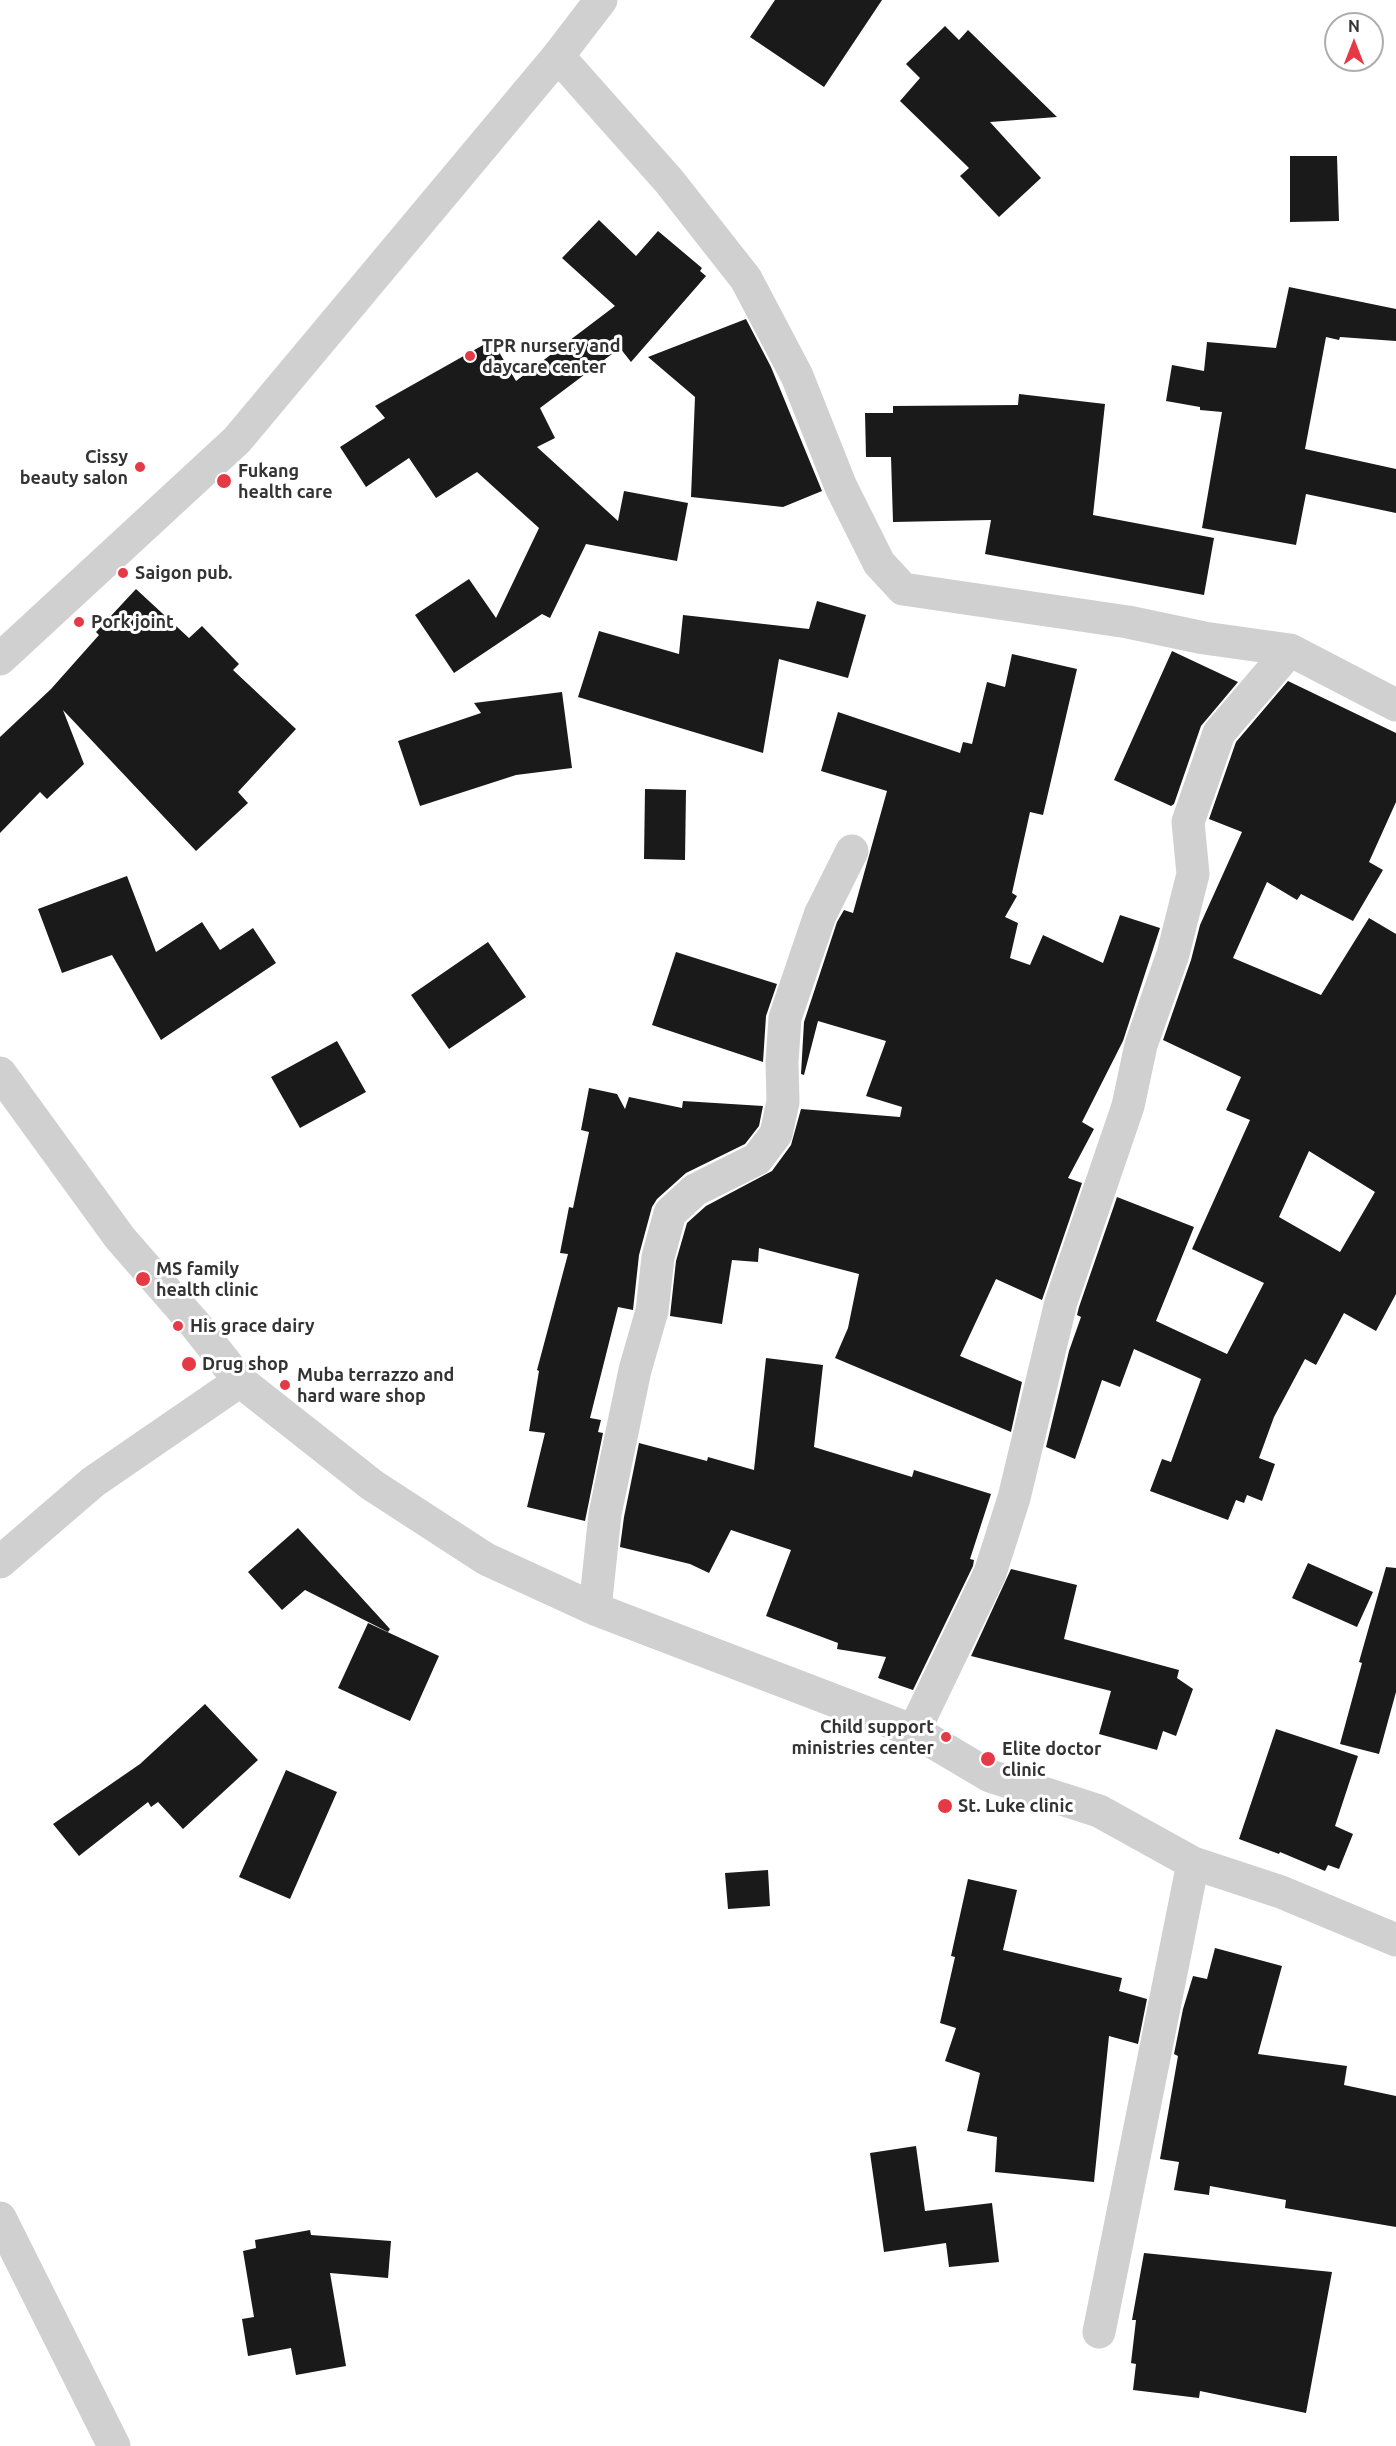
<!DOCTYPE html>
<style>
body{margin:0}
#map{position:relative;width:1396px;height:2446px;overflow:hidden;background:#fff;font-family:Ubuntu,sans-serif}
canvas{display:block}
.north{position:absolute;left:1324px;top:12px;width:60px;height:60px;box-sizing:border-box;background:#fff;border:2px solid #adadad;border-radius:50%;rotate:0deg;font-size:16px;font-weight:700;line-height:24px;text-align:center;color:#333}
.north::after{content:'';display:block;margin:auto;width:21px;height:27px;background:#e63946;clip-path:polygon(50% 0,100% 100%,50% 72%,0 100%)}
</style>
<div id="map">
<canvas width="1396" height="2446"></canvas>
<div class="north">N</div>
</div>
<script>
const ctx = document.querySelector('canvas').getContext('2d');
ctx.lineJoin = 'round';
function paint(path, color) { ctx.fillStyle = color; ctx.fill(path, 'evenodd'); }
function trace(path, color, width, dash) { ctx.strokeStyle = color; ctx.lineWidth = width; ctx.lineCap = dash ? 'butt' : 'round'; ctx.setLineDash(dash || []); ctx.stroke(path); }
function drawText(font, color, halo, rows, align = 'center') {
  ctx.font = font + ' Ubuntu,sans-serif'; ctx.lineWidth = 6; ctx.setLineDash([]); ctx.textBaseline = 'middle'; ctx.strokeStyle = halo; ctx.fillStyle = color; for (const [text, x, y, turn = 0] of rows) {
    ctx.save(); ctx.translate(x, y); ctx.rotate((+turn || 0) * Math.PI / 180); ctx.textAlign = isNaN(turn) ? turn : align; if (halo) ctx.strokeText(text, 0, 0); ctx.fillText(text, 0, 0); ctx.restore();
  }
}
const building = new Path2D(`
 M775 0H882L824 87 750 37Z
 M945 26 959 40 968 30 1057 117 990 122 1041 178 999 217 960 176 969 168 900 101 920 78 906 64Z
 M1290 156H1337L1339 221 1290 222Z
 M599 220 636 256 658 231 702 268 700 271 706 276 631 362 620 348 540 408 555 438 537 447 618 521 624 491 688 503 677 561 586 544 550 618 542 614 454 673 415 615 469 579 496 618 539 528 477 472 436 498 409 458 366 487 340 447 385 418 375 406 492 340 516 381 615 306 562 258Z
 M1289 287 1396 309V341L1340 337 1339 340 1326 337 1305 449 1396 469V513L1306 494 1296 545 1202 528 1222 412 1200 410V407L1166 401 1172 365 1204 371 1207 342 1276 348Z
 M746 319 771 367 822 491 783 507 691 497 695 397 648 357Z
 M1019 394 1105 404 1093 515 1214 538 1204 595 985 554 991 520 893 522 891 457H866L865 413H893V406L1018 405Z
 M136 589 189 638 202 626 239 664 233 670 296 729 238 792 248 803 196 851 63 710 84 764 47 799 40 792 0 833V737L51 689 99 635 96 632Z
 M817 601 866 615 848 678 779 659 763 753 578 697 599 631 679 654 683 615 809 629Z
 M1172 651 1238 682 1201 726 1174 804 1171 806 1114 780Z
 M1012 654 1077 669 1043 815 1030 812 1012 893 1017 896 1005 917 1018 923 1010 958 1030 965 1043 935 1103 963 1120 915 1160 928 1123 1041 1082 1122 1094 1129 1068 1178 1082 1183 1042 1300 996 1279 960 1356 1022 1382 1011 1432 835 1358 848 1328 859 1274 759 1248 758 1262 732 1260 722 1324 670 1316 676 1261 687 1223 706 1206 772 1171 791 1145 801 1109 900 1117 902 1107 866 1096 886 1041 818 1021 804 1075 801 1074 804 1022 837 922 844 910 853 913 887 791 821 771 838 712 960 753 963 742 972 744 987 682 1005 687Z
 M1288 681 1396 733V802L1369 862 1383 870 1353 921 1301 894 1297 900 1267 882 1233 958 1321 995 1369 918 1396 934V1294L1376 1331 1344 1313 1316 1365 1305 1359 1274 1417 1259 1458 1275 1464 1262 1501 1247 1495 1244 1503 1236 1500 1228 1520 1150 1491 1162 1459 1171 1462 1201 1379 1134 1349 1120 1387 1102 1380 1075 1459 1046 1447 1069 1351 1081 1317 1077 1315 1079 1307 1117 1197 1194 1227 1156 1321 1227 1354 1264 1283 1192 1249 1250 1120 1226 1110 1241 1077 1163 1040 1191 960 1200 925 1242 832 1209 819 1236 742ZM1309 1151 1375 1192 1340 1252 1279 1217Z
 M562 692 572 768 516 775 420 806 398 741 481 713 474 703Z
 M645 789 686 790 685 860 644 859Z
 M127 876 156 952 202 922 220 950 253 928 276 963 161 1040 112 955 62 973 38 909Z
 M488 942 526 997 449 1049 411 995Z
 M676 952 777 984 766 1016 763 1062 652 1025Z
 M337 1041 366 1092 300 1128 271 1077Z
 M589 1088 617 1094 625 1109 629 1097 682 1108 683 1101 763 1106 759 1126 745 1144 686 1173 657 1199 652 1207 639 1255 633 1310 618 1307 590 1418 601 1420 598 1432 603 1433 585 1521 527 1507 545 1433 529 1431 539 1371 537 1370 568 1254 560 1253 569 1207 573 1208 589 1132 581 1130Z
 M766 1358 823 1365 814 1447 912 1477 914 1470 991 1494 970 1559 974 1560 973 1566 913 1690 878 1678 886 1657 837 1649 838 1643 766 1616 791 1550 731 1530 709 1573 690 1564 620 1547 624 1517 639 1443 707 1461 708 1457 754 1470Z
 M298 1528 390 1629 388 1632 305 1590 282 1610 248 1572Z
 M1308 1563 1373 1592 1357 1627 1292 1598Z
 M1386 1567 1396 1568V1692L1379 1754 1340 1744 1362 1663 1359 1662Z
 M1011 1569 1077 1585 1064 1639 1179 1670 1177 1678 1193 1689 1176 1736 1163 1731 1157 1750 1099 1734 1111 1691 971 1656Z
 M368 1623 439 1656 410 1721 338 1688Z
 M205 1704 258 1760 183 1829 158 1802 151 1807 148 1802 79 1856 53 1824 140 1764Z
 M1276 1729 1358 1756 1335 1826 1353 1834 1339 1869 1328 1865 1325 1871 1280 1852 1279 1854 1239 1839Z
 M286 1770 337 1792 290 1899 239 1877Z
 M768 1870 770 1906 728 1909 725 1873Z
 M968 1879 1017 1890 1003 1950 1122 1978 1119 1991 1147 1999 1138 2044 1109 2036 1094 2182 995 2172 997 2137 967 2131 980 2073 945 2061 956 2028 940 2023 955 1957 951 1956Z
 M1215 1948 1282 1966 1258 2054 1347 2066 1344 2085 1396 2096V2227L1285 2208 1286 2200 1210 2186 1209 2195 1174 2190 1179 2162 1160 2159 1178 2056 1174 2054 1183 2009 1193 1976 1207 1979Z
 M916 2146 925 2211 992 2203 999 2262 949 2267 946 2243 884 2252 870 2153Z
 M310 2230 311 2235 391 2241 388 2278 330 2273 346 2366 296 2375 291 2348 248 2356 242 2319 254 2317 243 2251 256 2248 255 2240Z
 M1144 2253 1332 2272 1306 2413 1200 2391 1199 2398 1133 2390 1136 2364 1131 2363 1136 2320H1132Z`);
const street = new Path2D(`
 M558 56 669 181 746 279 797 376 841 487 879 563 903 589 1128 622 1204 638 1290 650 1396 705
 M0 659 237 440 558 56 601 0
 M0 1073 120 1238 194 1323 240 1381 372 1485 486 1559 595 1609 914 1731 990 1776 1099 1811 1193 1863 1281 1892 1396 1940
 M0 1562 93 1482 240 1381
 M595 1609 605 1514 635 1370 652 1311 658 1257 670 1213 695 1190 757 1159 776 1134 783 1102 782 1062 785 1018 820 915 852 851
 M914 1731 990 1573 1014 1498 1061 1302 1128 1106 1141 1045 1173 954 1193 874 1188 822 1219 733 1290 650
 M0 2218 114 2446
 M1099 2332 1193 1863`);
const markers = [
 [470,356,6,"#e63946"],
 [140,467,6,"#e63946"],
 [224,481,8,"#e63946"],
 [123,573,6,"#e63946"],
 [79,622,6,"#e63946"],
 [143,1279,8,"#e63946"],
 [178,1326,6,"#e63946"],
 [189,1364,8,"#e63946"],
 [285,1385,6,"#e63946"],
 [946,1737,6,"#e63946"],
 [988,1759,8,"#e63946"],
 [945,1806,8,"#e63946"]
];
const poiNames = [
 ["TPR nursery and",482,346],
 ["daycare center",482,367],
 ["Cissy",128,457,"right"],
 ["beauty salon",128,478,"right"],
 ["Fukang",238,471],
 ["health care",238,492],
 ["Saigon pub.",135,573],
 ["Pork joint",91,622],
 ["MS family",156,1269],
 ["health clinic",156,1290],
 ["His grace dairy",190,1326],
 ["Drug shop",202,1364],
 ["Muba terrazzo and",297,1375],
 ["hard ware shop",297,1396],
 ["Child support",934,1727,"right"],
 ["ministries center",934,1748,"right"],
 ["Elite doctor",1002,1749],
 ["clinic",1002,1770],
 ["St. Luke clinic",958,1806]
];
paint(building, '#1a1a1a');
trace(street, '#d0d0d0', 33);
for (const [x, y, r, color] of markers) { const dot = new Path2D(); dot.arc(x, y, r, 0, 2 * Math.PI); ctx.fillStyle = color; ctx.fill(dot); trace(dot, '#fff', 2); }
drawText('bold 18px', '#333', '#fff', poiNames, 'left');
</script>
